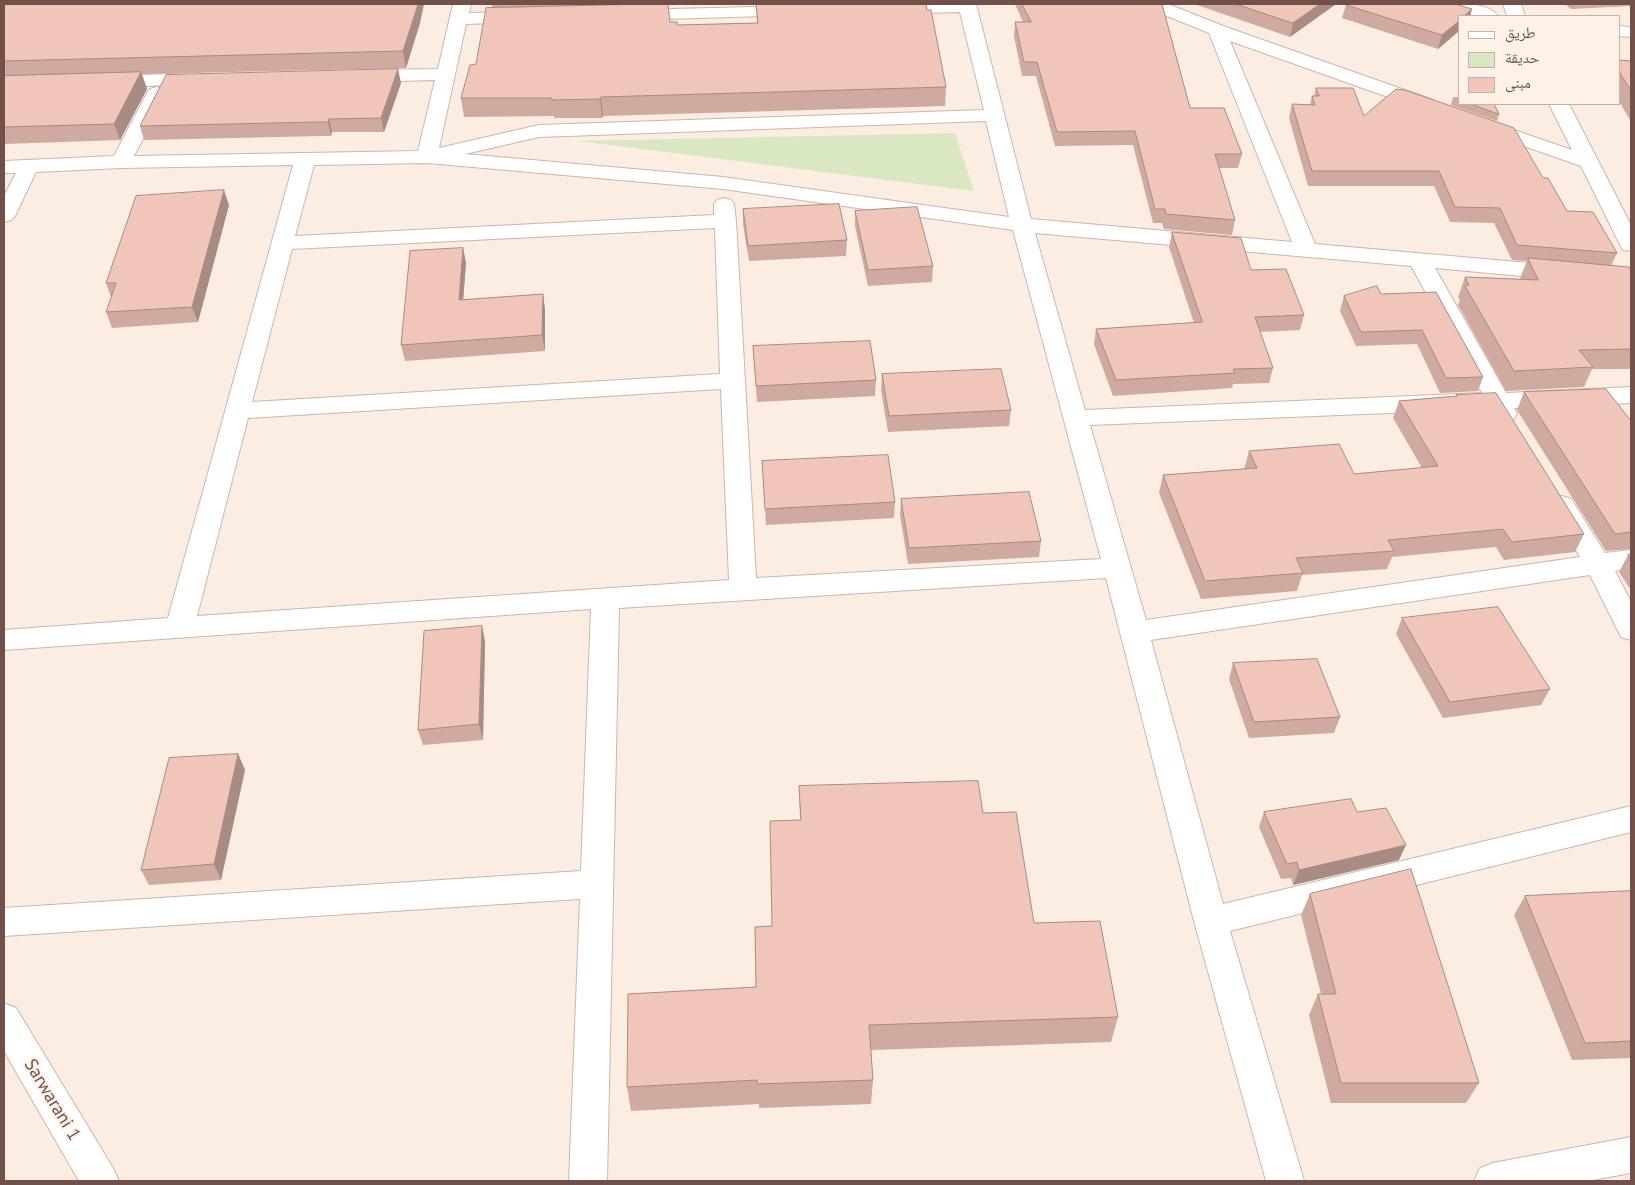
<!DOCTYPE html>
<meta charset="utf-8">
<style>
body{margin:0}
#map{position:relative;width:1635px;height:1185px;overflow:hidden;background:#fbede2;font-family:"PT Sans","Noto Naskh Arabic",sans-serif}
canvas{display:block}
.frame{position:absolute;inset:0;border:5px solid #72504a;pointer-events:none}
.legend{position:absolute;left:1458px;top:15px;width:162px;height:90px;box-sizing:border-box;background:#fef1e8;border:1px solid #c6b1a9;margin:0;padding:6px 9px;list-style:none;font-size:15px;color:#72504a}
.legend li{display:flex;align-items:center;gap:10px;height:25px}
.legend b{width:25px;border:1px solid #c6b1a9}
</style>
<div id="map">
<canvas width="1635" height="1185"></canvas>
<div class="frame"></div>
<ul class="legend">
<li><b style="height:6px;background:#fff"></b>طريق</li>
<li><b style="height:14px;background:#d9e8c2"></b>حديقة</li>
<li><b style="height:14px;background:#f0c6bb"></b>مبنى</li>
</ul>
</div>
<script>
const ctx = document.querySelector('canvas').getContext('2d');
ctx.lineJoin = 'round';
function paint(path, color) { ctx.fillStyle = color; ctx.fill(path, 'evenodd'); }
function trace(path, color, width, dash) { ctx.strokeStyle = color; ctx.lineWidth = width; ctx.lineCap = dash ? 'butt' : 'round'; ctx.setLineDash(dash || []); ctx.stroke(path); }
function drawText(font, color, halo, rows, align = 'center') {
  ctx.font = font + ' "PT Sans",sans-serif'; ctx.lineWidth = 4; ctx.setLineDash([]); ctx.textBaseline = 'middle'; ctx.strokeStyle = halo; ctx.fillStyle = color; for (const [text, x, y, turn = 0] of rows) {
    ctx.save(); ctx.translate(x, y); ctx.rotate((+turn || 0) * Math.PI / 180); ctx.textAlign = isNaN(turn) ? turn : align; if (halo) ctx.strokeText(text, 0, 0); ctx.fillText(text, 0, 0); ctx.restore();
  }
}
const green = new Path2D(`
 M955 133 974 191 578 141Z`);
const minor = new Path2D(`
 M453 4H471L469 13 522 12 528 13 531 17 528 21 522 22 466 24 439 148 539 125 984 110 960 12 890 14 884 13 881 9 884 5 890 4H976L1031 219 1292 242 1209 33 1147 8 1144 4H1168L1223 26 1433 100 1436 104 1433 108 1426 110 1419 108 1230 41 1315 244 1631 272V286L1435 268 1506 393 1631 387V403L1514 408 1517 413 1514 419 1505 421 1496 419 1490 409 1090 425 1146 620 1580 557 1549 505 1553 499 1562 496 1571 499 1605 553 1631 550V568L1615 571 1631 602V640L1621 637 1590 575 1151 640 1223 904 1631 806V832L1230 931 1304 1181H1266L1194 921 1106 578 619 608 607 1181H569L580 899 4 936V908L581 871 591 609 4 650V630L168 618 293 165 121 168 36 172 15 216 11 220 4 222V196L16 173H4V161L114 156 147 93 150 89 157 87 164 89 167 93 134 156 418 151 435 80 363 82 356 80 354 76 356 72 363 70 438 69ZM986 121 1009 217 723 177 465 154 539 137ZM427 163 723 189 1013 230 1101 559 756 578 736 221 734 204 731 200 724 198 717 200 714 204V215L295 236 314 165ZM715 228 720 374 252 402 292 249ZM1035 233 1411 266 1482 393 1085 410ZM721 389 729 580 197 616 248 418Z
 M1446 4C1460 3 1489 3 1498 16 1484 17 1455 17 1446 4Z
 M1503 4H1521L1525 16H1507Z
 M794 6 800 7 803 11 800 15 632 20 626 19 623 15 626 11 632 10Z
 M1619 26 1631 27V37L1619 36Z
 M200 73 207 75 209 79 207 83 108 88 101 86 99 82 101 78 108 76Z
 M1549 104H1569L1631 225V251L1623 250 1620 245 1581 166 1478 130 1475 126 1478 122 1485 120 1572 150Z`);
const secondary = new Path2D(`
 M4 1003 16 1008 113 1168 119 1181H79L4 1051Z
 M1631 1137V1173L1587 1181H1474L1480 1168 1493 1163Z`);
const wall = new Path2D(`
 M4 4 420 23 406 68 142 74 147 89 120 140 4 144Z
 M492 4H668L670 22 678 25 757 23 756 4H926L946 87 945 106 603 116 602 118H554V116L464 117 461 98 476 64 492 8Z
 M1015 4H1162L1190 108 1242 154 1238 168H1219L1235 220 1232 235 1164 229 1162 223H1153L1133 145 1055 146 1036 76H1022L1014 36 1015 22H1023Z
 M1194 4H1336L1290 37Z
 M1565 4H1631V6L1571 9Z
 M1346 5 1472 9 1470 16H1459V31L1438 49 1342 18Z
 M1619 60 1631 61V122L1619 101Z
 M401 83 384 132H332L331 136H322L144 140 140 126Z
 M1316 88 1364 116 1543 178 1567 211 1617 253 1611 266 1631 271V369H1592L1584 387 1506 391 1458 305 1460 300 1458 297 1465 277 1521 279 1520 278 1527 261 1512 260 1494 223 1450 222 1434 186H1308L1289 118 1292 104 1310 105 1312 96H1314Z
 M1453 97H1459V104H1494L1499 114 1497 121 1451 105Z
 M229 205 198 322 112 328 106 312 111 297 106 283Z
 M743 209 847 240 846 256 749 261 743 224Z
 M855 211 933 266 932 282 868 286 855 226Z
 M1172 232 1251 270 1304 315 1300 330 1260 332 1273 368 1269 383 1233 384 1232 388 1113 396 1094 344 1096 329 1194 323 1169 247Z
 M463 248 466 263 463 300 543 294 545 310V351L405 361 401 345Z
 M1381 294 1483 377 1478 391 1440 393 1417 344 1356 346 1340 311 1344 296Z
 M753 346 876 380 875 396 757 402Z
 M882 374 1011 410 1009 426 888 432 881 390Z
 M1524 392 1631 421V549L1606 551 1517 410Z
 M1456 395 1584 534 1575 552 1504 560 1496 547 1392 557 1387 569 1302 575 1297 591 1201 599 1159 493 1163 475 1244 469 1249 451 1354 474 1422 468 1393 418 1399 401 1456 396Z
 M762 461 895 502 894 518 766 525Z
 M901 499 1041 541 1039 557 908 564 900 515Z
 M1631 554V590L1619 572 1628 555Z
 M1402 618 1550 689 1541 705 1443 718 1396 634Z
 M482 626 485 642 483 740 423 745 418 730Z
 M1233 663 1340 717 1334 733 1249 738 1229 679Z
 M238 754 245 770 221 880 149 885 141 870Z
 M799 786 983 813 1034 923 1118 1017 1111 1042 871 1050 873 1080 871 1104 759 1108V1104L631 1111 627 1087 756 987 800 820Z
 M1264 812H1357L1399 860 1293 885 1291 878 1281 879 1259 827Z
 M1631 891V1058L1572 1060 1514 915 1525 896Z
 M1310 894 1479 1083 1466 1103H1331L1309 1015 1318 994H1321L1301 915Z`);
const shadedWall = new Path2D(`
 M418 4H424L420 23 406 68 403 51Z
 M1320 4H1336L1290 37 1293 23Z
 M1472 9 1470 16H1464Z
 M1459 21V31L1438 49 1442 35Z
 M398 69 401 83 384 132 381 118Z
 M141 72 147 89 120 140 114 124Z
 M601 97 603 116 602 118 600 99Z
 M329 119 332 132 331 136 328 122Z
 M224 190 229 205 198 322 192 307Z
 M463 248 466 263 462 315 459 300Z
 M543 294 545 310V351L542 335Z
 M482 626 485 642 483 740 479 724Z
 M238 754 245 770 221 880 214 864Z
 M1406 845 1399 860 1293 885 1299 870Z`);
const building = new Path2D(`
 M4 4H418L403 51 4 61Z
 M649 4H668L670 22H677V25L758 23 756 4H926L927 10H931L946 87 601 97 600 99 552 100V98H461L470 65 476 64 486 8Z
 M1022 4H1162L1190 108H1224L1242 154H1215L1235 220 1166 214 1165 209H1155L1135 131 1057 132 1037 62H1024L1015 22H1031Z
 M1236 4H1320L1293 23Z
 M1346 4H1455L1472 9 1464 16H1459V21L1442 35 1346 5Z
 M1619 60 1631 61V91L1619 71Z
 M398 69 381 118 329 119 328 122H319L140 126 166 75Z
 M141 72 114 124 4 127V76Z
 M1316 88H1353L1364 116 1396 89 1405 90 1514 128 1543 178H1548L1567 211 1593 212 1617 253 1517 245 1500 208 1455 207 1439 171H1312L1292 104 1315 105 1312 96H1319Z
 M1471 104H1494L1499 114Z
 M224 190 192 307 106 312 116 283H106L136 196Z
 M839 204 847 240 748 246 743 209Z
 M917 207 933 266 868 270 855 211Z
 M1172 232 1241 238 1251 270 1286 269 1304 315 1255 317 1273 368 1233 369 1235 373 1116 380 1096 329 1202 322Z
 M463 248 459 300 543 294 542 335 401 345 410 251Z
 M1528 258 1629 267 1631 271V349L1579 350 1593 367 1514 371 1465 286 1469 285 1465 277 1538 280Z
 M1377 286 1381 294 1436 292 1483 377 1446 378 1422 330 1361 332 1344 296Z
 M870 341 876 380 756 386 753 346Z
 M1001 369 1011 410 889 416 882 374Z
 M1606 389 1631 421V532L1615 534 1524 392Z
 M1496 393 1584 534 1512 542 1503 529 1388 540 1394 551 1296 558 1303 573 1205 581 1163 475 1257 468 1249 451 1339 444 1354 474 1438 466 1399 401 1457 396 1456 395Z
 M888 455 895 502 765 509 762 461Z
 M1029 492 1041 541 909 548 901 499Z
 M1631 554V560L1628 555Z
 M1498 607 1550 689 1450 702 1402 618Z
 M482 626 479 724 418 730 424 631Z
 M1317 659 1340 717 1254 722 1233 663Z
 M238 754 214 864 141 870 169 758Z
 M978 781 983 813 1016 812 1034 923 1100 921 1118 1017 869 1025 873 1080 757 1084V1080L627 1087 628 994 756 987 755 927 772 926 770 821 801 820 799 786Z
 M1351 799 1357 812 1386 808 1406 845 1299 870 1297 862 1287 864 1264 812Z
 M1411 869 1479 1083H1341L1318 994H1336L1310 894Z
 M1631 891V1041L1585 1043 1525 896Z`);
const nearStreetnames = [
 ["Sarwarani 1",52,1100,59]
];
paint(green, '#d9e8c2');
trace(minor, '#ceb5ad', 2);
trace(secondary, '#d1b3aa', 2);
paint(minor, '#fff');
paint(secondary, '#fff');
paint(wall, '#ceaaa1');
paint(shadedWall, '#a88b83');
paint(building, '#f0c6bb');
trace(building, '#a88b83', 1);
drawText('18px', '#72504a', '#fef1e8', nearStreetnames);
</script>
